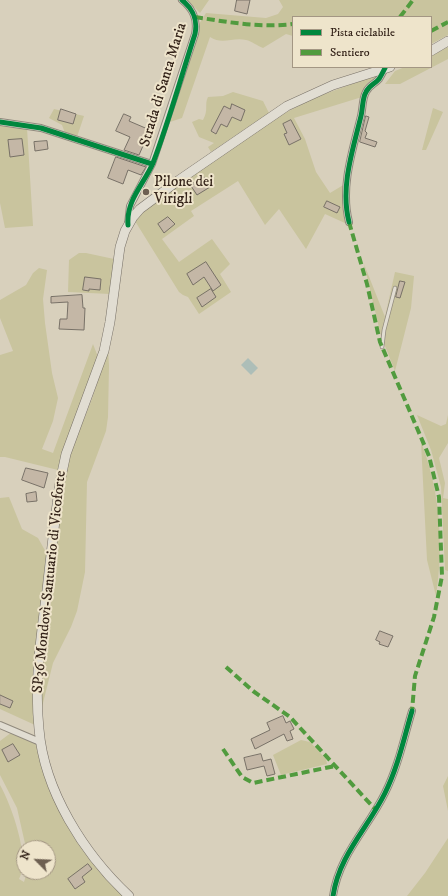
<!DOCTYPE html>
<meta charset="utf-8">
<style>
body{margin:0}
#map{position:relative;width:448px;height:896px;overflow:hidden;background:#d8d0bc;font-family:"IM FELL DW Pica",serif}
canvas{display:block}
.legend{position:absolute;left:292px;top:16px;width:140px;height:52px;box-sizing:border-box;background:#eee4cb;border:1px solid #a39683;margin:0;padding:5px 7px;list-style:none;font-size:12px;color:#332218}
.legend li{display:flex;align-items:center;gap:8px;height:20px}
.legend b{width:20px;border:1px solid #a39683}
.north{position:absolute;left:16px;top:840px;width:40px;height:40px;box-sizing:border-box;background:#eee4cb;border:1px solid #a39683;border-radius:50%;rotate:294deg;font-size:11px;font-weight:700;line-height:16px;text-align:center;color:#332218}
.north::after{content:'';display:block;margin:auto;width:14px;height:18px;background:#6d5f51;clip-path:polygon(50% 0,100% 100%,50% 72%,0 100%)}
</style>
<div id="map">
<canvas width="448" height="896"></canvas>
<ul class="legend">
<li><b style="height:5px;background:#00873e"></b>Pista ciclabile</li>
<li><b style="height:5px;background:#519b3e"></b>Sentiero</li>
</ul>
<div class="north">N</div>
</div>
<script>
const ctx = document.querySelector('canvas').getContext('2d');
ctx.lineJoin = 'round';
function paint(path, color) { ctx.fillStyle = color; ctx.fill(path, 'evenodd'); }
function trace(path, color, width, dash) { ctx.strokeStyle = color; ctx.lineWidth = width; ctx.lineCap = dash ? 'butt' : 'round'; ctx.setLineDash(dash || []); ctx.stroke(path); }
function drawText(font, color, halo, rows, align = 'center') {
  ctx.font = font + ' "IM FELL DW Pica",serif'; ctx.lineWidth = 4; ctx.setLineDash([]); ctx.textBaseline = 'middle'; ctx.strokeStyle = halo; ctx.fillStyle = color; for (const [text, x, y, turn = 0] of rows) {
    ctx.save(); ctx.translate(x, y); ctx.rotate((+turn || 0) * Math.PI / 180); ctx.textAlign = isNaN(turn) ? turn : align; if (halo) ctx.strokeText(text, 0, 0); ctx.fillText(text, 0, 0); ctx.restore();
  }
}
const green = new Path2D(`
 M187 0H209L200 13Z
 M279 0H448V35L431 44V17H293V36L286 34 263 48C257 46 252 41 246 40 233 37 222 45 210 37L182 118 170 122 195 43 199 24 206 13 266 18 278 14 283 7Z
 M448 47V59L400 84H385L395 71 405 67H431V56Z
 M379 74 367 84 362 97 294 118 305 139 316 172 330 193 345 184 344 213 347 224 325 214 306 249 279 209 265 225 238 181 191 211 194 216 162 239 179 262 212 239 230 264 220 274 231 292 199 314 188 297 183 295 179 292 135 221 141 213 181 183 281 115 314 98Z
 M233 92 263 101 269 113 211 152 208 147 214 143 199 137 192 122 199 119 203 120C209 109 204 105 208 97L223 96Z
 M433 108 443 112 426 150H422Z
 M54 109 84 116 77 137 65 133 62 125 49 118Z
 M0 125 27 128 33 226 5 228 0 203Z
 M79 253H86L114 259 110 294 68 292 69 260Z
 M364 264 385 317 395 272 414 276 411 308 395 371 381 336Z
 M39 268 47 270 43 299 45 323 52 373 58 398 53 421 42 449 53 453 93 344 98 357 58 470 5 457H0V355L13 351 0 318V300L26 285 33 273Z
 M108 349 109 366 108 417 106 431 87 482 85 572 77 611 71 627 53 663 41 711 42 655 61 498 67 462 92 399Z
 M417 415 441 426 446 424 448 415V443L439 458 445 483 443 498 448 499V571L445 570 441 487 431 450Z
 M421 442C440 490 444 545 436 596L427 560Z
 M9 497 22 529 38 538 47 554 35 725 0 709V498Z
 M12 732 37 742C45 768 51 795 63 818 78 848 100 874 124 896H0V785C11 804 31 859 19 879L24 882 27 872H48V848H26L17 808 0 775V741Z
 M301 740 310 742 326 759 327 764 281 775 273 755Z
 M448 776V811L443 786Z
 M448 838V896H407L425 873Z`);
const water = new Path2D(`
 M248 358 258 368 251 375 241 365Z`);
const building = new Path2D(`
 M237 0H250L247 14 235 11Z
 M232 104 245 110 241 121 232 117 227 127 221 124 216 134 211 131 224 106 230 109Z
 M61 109 76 114 73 124 58 120Z
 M124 114 131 117 129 121 150 130 139 155 124 150 130 137 116 131Z
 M366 116 369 117 365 131 367 133 365 138 377 142 375 147 360 142Z
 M291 120 301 139 289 145 284 134 287 133 283 124Z
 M22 139 24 155 10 157 8 140Z
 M47 141 48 149 35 151 34 142Z
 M116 157 146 167 141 175 128 170 123 184 108 178Z
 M204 177 210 187 197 195 191 186 194 184 193 183Z
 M327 201 340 207 337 213 324 207Z
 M168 217 175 224 164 233 158 224Z
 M206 262 221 285 213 291 204 277 193 285 187 274Z
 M85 277 101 279 100 290 89 289V291L83 290Z
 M400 281 405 282 400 298 396 297Z
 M211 289 216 297 202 307 197 298Z
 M82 295 83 308H85L84 330 59 329 60 319H67L68 302 51 303V297Z
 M26 468 48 473 44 488 22 480Z
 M36 492 37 501 27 502 26 494Z
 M380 631 393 636 388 647 379 644 380 642 376 640Z
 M0 695 13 701 10 708 0 704Z
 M283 716 286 723 290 721 294 729 290 731 293 739 287 741 284 734 255 749 251 739 270 730 267 723Z
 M13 744 20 755 8 762 2 750Z
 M261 754 263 761 271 759 275 774 267 776 264 766 247 770 244 758Z
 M88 864 92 869 82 877 85 882 75 889 68 879Z`);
const lane = new Path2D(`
 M382 347 384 330 395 288`);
const street = new Path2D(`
 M0 122 41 128 152 164
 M349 222C340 187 353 149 361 116 363 108 362 99 366 92 369 85 375 84 379 79 381 76 383 72 385 68
 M128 224 130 206 152 164 195 34C198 19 193 9 182 0
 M0 725 40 742
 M333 896C339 855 368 828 385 793 398 767 404 738 412 711`);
const secondary = new Path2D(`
 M431 51 448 41
 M129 896C84 854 44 791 39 729 34 682 41 636 47 590 51 554 55 518 60 482L66 454 104 351 110 322 120 247 125 231 133 217 140 209 179 180 287 106 333 85 390 67`);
const quiet = new Path2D(`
 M195 17C227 22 260 28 293 24
 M400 17 413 0
 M431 31 448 22
 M349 222 367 284 380 342 429 456 439 497 442 576 434 617 415 676 412 711
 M226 667 253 691 290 717 375 809
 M223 749 242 777 253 783 335 766`);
const cycleway = new Path2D(`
 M0 122 41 128 152 164
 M349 222C340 187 353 149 361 116 363 108 362 99 366 92 369 85 375 84 379 79 381 76 383 72 385 68
 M128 225C126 200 144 184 153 163 169 121 181 77 195 34 198 19 193 9 182 0
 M333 896C339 855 368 828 385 793 398 767 404 738 412 711`);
const markers = [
 [146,192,4,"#6d5f51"]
];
const streetNames = [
 ["Strada di Santa Maria",164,85,-73],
 ["SP36 Mondovì-Santuario di Vicoforte",50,582,-84]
];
const poiNames = [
 ["Pilone dei",154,183],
 ["Virigli",154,200]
];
paint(green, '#c9c49e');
paint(water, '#adbeb8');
paint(building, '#c4b7a6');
trace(building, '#787167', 1);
trace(lane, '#90897d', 4.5);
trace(street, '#90897d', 8);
trace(secondary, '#787167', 10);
trace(lane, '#e1ddd2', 3);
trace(street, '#e1ddd2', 6);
trace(secondary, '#e1ddd2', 9);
trace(quiet, '#519b3e', 4, [8, 4]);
trace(cycleway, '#00873e', 5);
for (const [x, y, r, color] of markers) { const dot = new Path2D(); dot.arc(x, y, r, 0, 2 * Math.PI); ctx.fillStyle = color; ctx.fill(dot); trace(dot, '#eee4cb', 1.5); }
drawText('15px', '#332218', '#eee4cb', streetNames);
drawText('15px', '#332218', '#eee4cb', poiNames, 'left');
</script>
